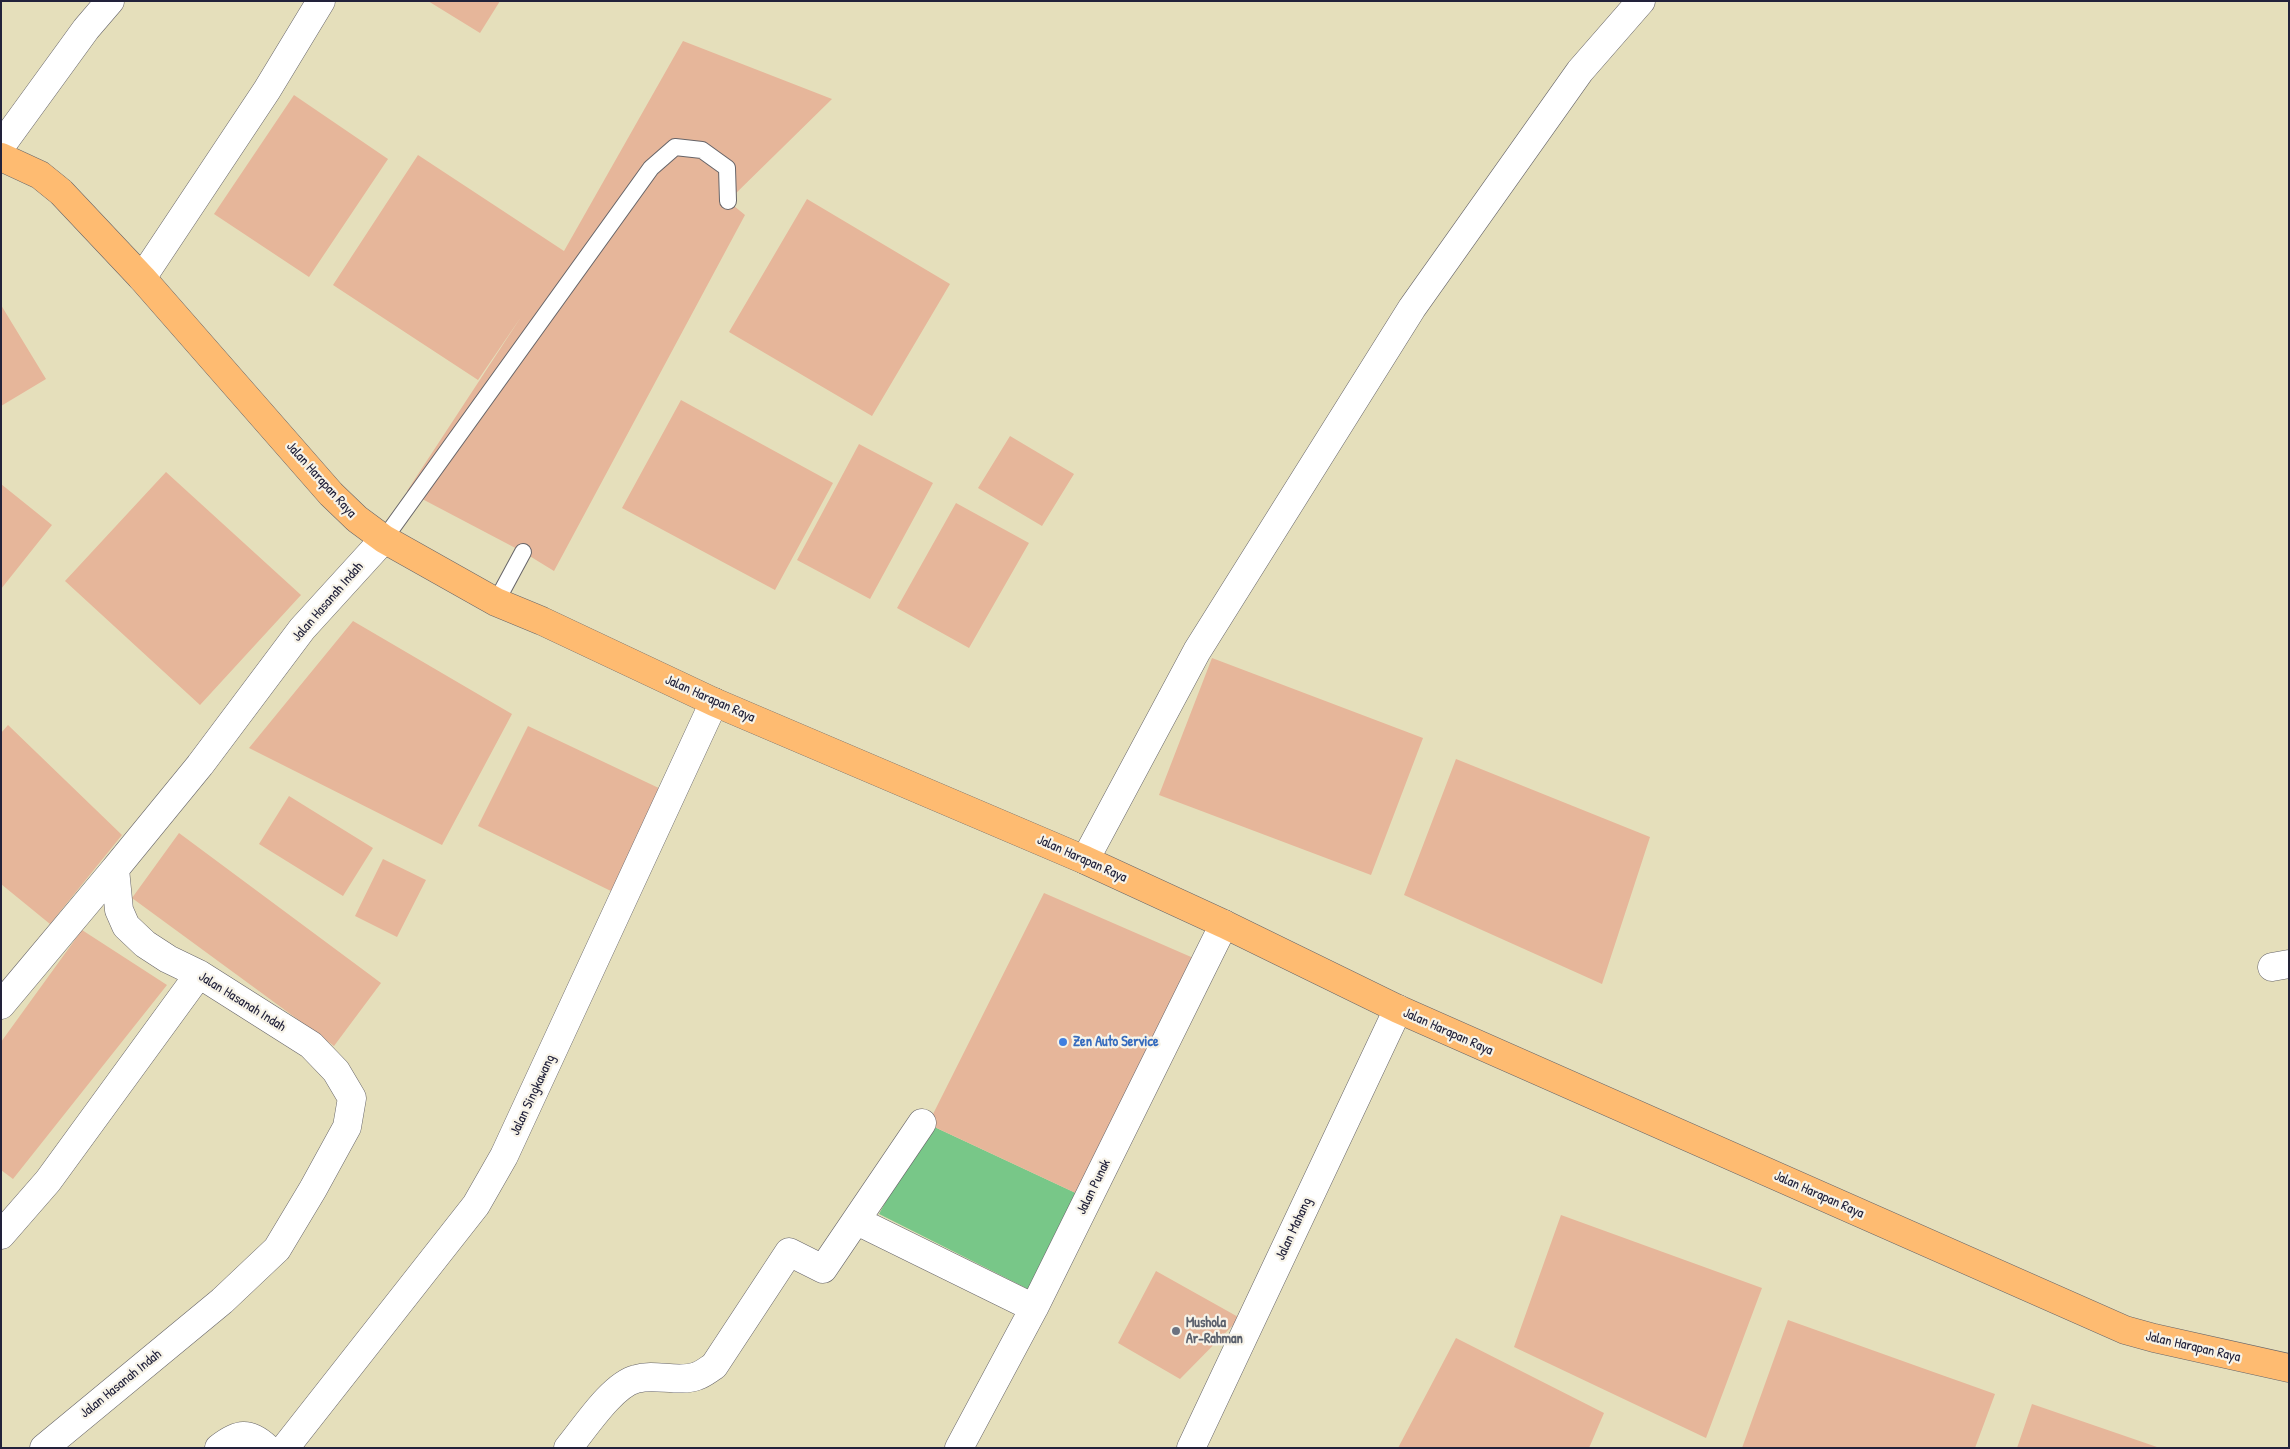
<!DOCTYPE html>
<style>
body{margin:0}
#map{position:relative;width:2290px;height:1449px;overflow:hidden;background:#e5dfbb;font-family:"Patrick Hand",sans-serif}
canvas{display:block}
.frame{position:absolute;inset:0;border:2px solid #22223b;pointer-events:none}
</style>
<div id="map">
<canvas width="2290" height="1449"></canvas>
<div class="frame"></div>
</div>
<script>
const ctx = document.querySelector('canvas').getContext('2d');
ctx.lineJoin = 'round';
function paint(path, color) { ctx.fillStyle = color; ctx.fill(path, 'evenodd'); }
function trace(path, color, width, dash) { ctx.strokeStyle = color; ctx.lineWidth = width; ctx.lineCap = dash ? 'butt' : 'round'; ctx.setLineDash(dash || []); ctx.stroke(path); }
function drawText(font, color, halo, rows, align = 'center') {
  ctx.font = font + ' "Patrick Hand",sans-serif'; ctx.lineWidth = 4.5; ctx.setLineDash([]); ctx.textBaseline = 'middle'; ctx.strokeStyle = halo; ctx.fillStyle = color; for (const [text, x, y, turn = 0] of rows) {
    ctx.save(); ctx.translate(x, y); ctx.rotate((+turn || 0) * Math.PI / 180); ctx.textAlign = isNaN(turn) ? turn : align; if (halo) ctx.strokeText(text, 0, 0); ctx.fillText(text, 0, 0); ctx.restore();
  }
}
const green = new Path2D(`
 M928 1124 1080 1195 1030 1290 879 1214Z`);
const building = new Path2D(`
 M428 1H500L480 33Z
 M683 41 832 99 728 201 745 215 554 571 523 552 407 491 521 317 478 380 333 285 418 155 564 251Z
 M294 95 388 159 309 277 214 214Z
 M807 199 950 284 872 416 729 332Z
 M1 305 46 379 1 406Z
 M681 400 833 483 775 590 622 508Z
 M1010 436 1074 474 1042 526 978 488Z
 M859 444 933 483 870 599 797 560Z
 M166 472 301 595 200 705 65 581Z
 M1 484 52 525 1 589Z
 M956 503 1029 543 969 648 897 608Z
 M353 621 512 714 442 845 249 748Z
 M1212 658 1423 738 1371 875 1159 795Z
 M8 725 122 835 50 924 1 884V733Z
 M528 726 665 791 615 893 478 826Z
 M1456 759 1650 837 1602 984 1404 895Z
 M289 796 373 848 343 896 259 844Z
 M179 833 381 983 334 1046 132 898Z
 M383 859 426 880 397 937 355 916Z
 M1044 893 1198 960 1080 1195 928 1124Z
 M82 930 167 985 13 1179 1 1170V1042Z
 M1561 1215 1762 1288 1706 1438 1514 1347Z
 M1156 1271 1240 1318 1180 1379 1118 1343Z
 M1788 1320 1995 1394 1975 1448H1742Z
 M1456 1338 1604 1413 1589 1448H1398Z
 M2032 1404 2157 1447V1448H2017Z`);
const service = new Path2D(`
 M384 539 651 168 675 147 702 150 727 168 728 201
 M496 602 523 552`);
const minor = new Path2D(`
 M1 146 86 29 110 1
 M142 278 267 90 321 1
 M1085 860 1197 651 1412 308 1580 71 1641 1
 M2272 967 2289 964
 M1 1005 115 869
 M857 1221 1034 1308
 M1 1235 48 1181 199 974
 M44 1448 222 1301 277 1249 313 1189 347 1127 352 1098 336 1071 311 1045 199 974 168 959 145 944 126 926 119 910 115 869 200 765 302 629 384 539
 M219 1448C238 1433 249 1431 267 1448
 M285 1448 476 1205 504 1156 714 702
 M568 1448C584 1429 612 1385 636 1379 655 1373 678 1383 697 1376 703 1374 709 1369 714 1366L789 1252 823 1269 922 1123
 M959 1448 1034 1308 1224 924
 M1191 1448 1398 1009`);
const primary = new Path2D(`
 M1 157 40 175 61 192 142 278 331 494 357 519 384 539 496 602 542 621 714 702 1085 860 1224 924 1398 1009 2125 1330 2154 1338 2289 1368`);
const markers = [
 [1063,1042,5,"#3f7fe0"],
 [1176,1331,5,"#6b7280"]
];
const streetNames = [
 ["Jalan Harapan Raya",321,480,48],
 ["Jalan Hasanah Indah",328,602,-49],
 ["Jalan Harapan Raya",710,699,24],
 ["Jalan Harapan Raya",1082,859,24],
 ["Jalan Hasanah Indah",242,1002,32],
 ["Jalan Harapan Raya",1448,1032,24],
 ["Jalan Singkawang",533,1095,-65],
 ["Jalan Punak",1094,1187,-64],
 ["Jalan Harapan Raya",1819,1195,24],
 ["Jalan Mahang",1294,1229,-65],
 ["Jalan Harapan Raya",2193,1347,13],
 ["Jalan Hasanah Indah",121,1384,-39]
];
const shopNames = [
 ["Zen Auto Service",1073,1042]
];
const worshipNames = [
 ["Mushola",1186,1323],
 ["Ar-Rahman",1186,1339]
];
paint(green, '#78c788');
paint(building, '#e6b69a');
trace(service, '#666468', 18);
trace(minor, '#666468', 29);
trace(primary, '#666468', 29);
trace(service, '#fff', 16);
trace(minor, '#fff', 28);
trace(primary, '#febb71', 28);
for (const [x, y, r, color] of markers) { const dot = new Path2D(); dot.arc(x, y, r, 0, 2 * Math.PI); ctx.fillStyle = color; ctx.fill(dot); trace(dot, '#f7f3e8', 2); }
drawText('14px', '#22223b', '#f7f3e8', streetNames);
drawText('bold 14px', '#366cbe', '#f7f3e8', shopNames, 'left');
drawText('bold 14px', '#5b616d', '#f7f3e8', worshipNames, 'left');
</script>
